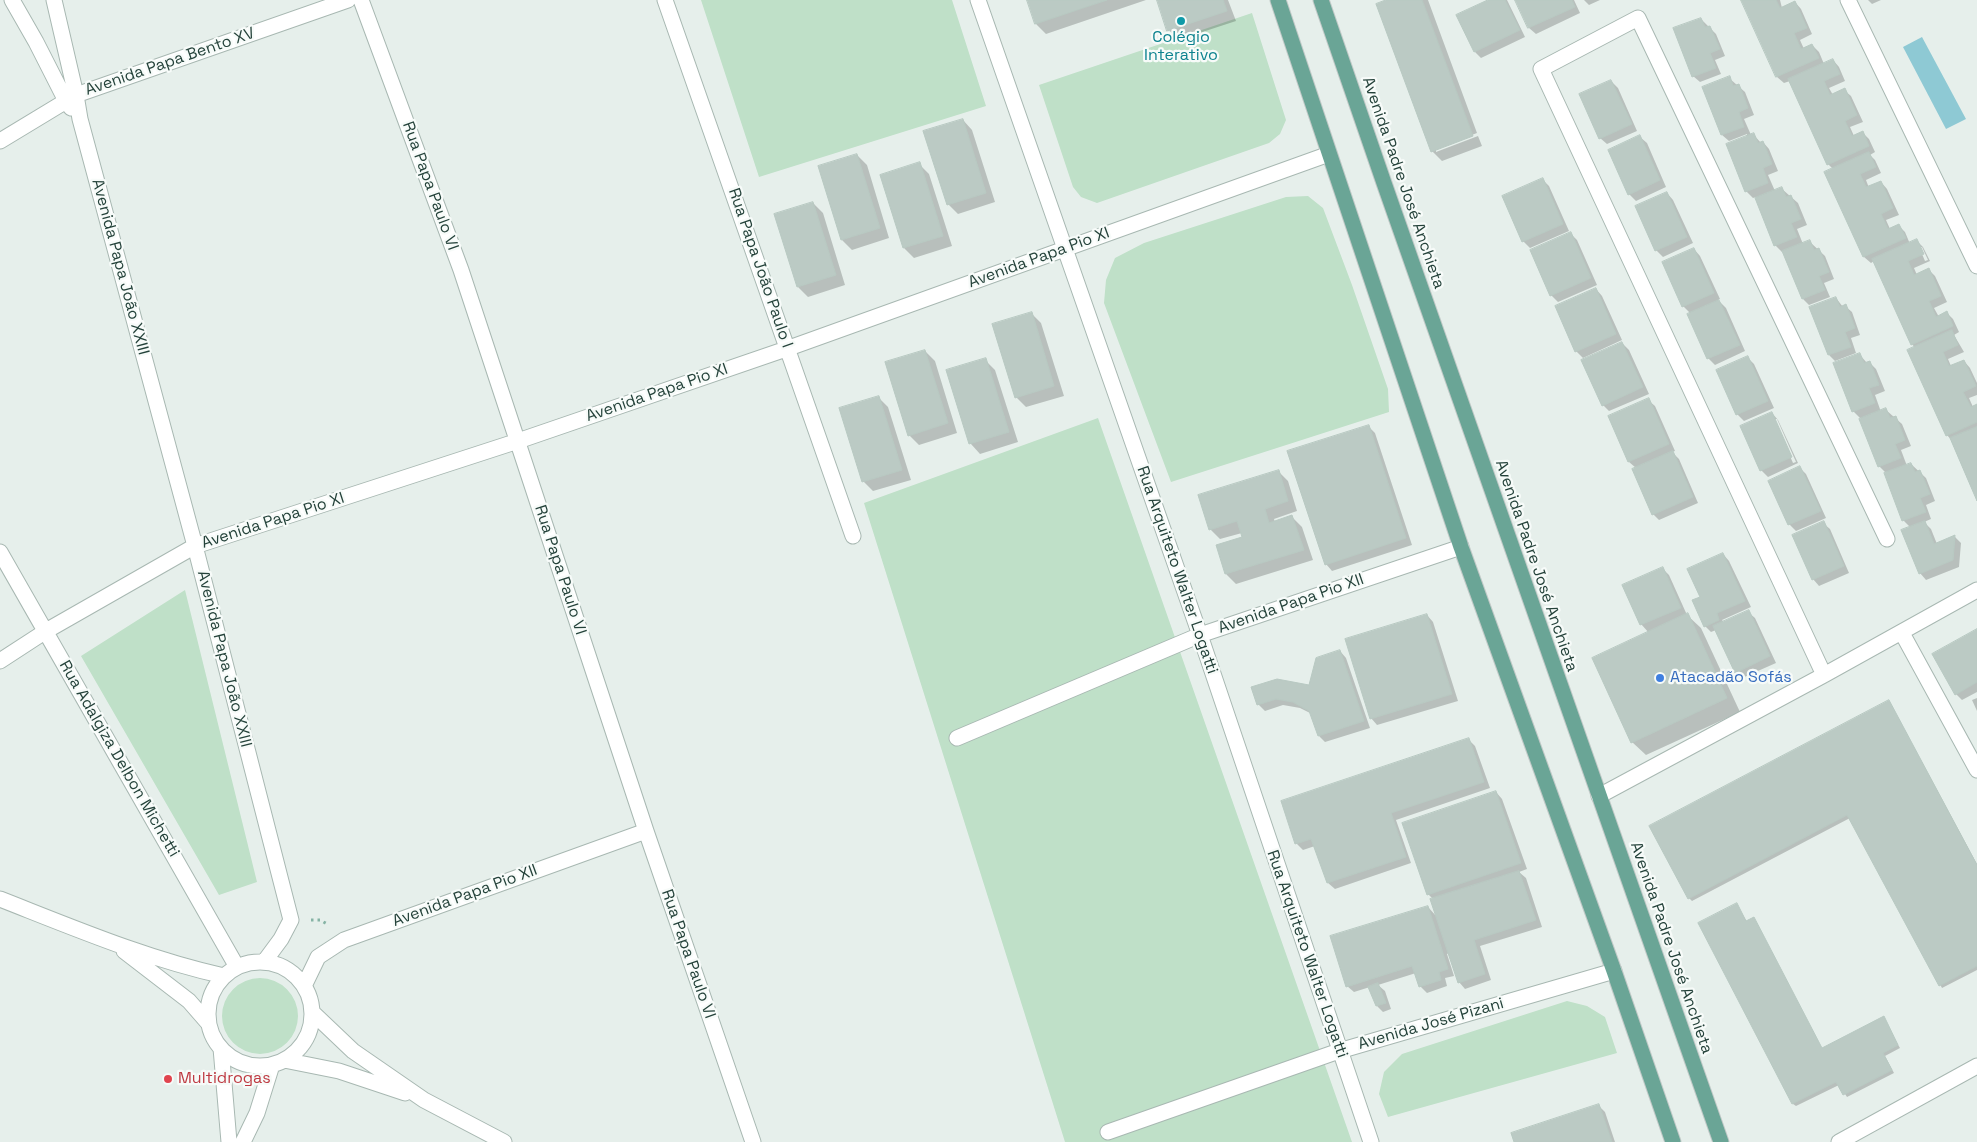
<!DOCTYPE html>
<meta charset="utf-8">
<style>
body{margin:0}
canvas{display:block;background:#e6efeb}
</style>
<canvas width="1977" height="1142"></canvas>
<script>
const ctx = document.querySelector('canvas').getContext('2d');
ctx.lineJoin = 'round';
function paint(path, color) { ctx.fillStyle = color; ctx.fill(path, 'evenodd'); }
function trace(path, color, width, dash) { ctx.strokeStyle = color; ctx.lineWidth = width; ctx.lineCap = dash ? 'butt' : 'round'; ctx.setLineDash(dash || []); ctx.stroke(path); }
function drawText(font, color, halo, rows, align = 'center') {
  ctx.font = font + ' "Space Grotesk",sans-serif'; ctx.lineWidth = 4.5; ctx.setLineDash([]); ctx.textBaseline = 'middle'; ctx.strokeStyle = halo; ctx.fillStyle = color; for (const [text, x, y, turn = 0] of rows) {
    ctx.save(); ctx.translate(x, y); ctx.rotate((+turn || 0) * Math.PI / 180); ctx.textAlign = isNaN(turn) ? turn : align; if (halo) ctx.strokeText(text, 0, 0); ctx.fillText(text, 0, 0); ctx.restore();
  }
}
const green = new Path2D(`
 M701 0H952L986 106 759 177Z
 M1252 13 1286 120 1280 134 1269 143 1097 203 1081 197 1073 187 1039 85Z
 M1308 196 1323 208 1352 285 1388 389 1389 412 1171 482 1104 303 1106 280 1115 258 1144 243 1286 197Z
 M1098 418 1352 1142H1065L864 503Z
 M185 590 257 882 219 895 81 656Z
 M222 1016a38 38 0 1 1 76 0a38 38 0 1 1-76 0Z
 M1567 1001 1587 1006 1605 1017 1617 1053 1388 1117 1379 1094 1384 1072 1402 1054Z`);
const water = new Path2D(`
 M1922 37 1966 119 1946 129 1903 47Z`);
const shadow = new Path2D(`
 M1028 0H1146L1046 34 1036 24Z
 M1158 0H1228L1236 21 1178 40 1169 30Z
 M1390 0H1428L1477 133 1436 149V152L1478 136 1482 146 1442 161 1432 151Z
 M1491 0H1507L1508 2 1525 37 1481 58 1475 52Z
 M1516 0H1574L1580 13 1536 34 1529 28Z
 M1584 0H1600L1589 5Z
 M1743 0H1780L1782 8 1795 2 1801 9 1812 34 1800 40 1804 49 1812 45 1819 52 1824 64 1833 60 1839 67 1845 81 1829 88 1833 95 1844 90 1851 96 1863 122 1850 127 1854 136 1863 133 1869 139 1875 152 1870 155 1875 160 1881 173 1866 180 1869 188 1881 182 1887 189 1899 215 1886 220 1890 229 1899 226 1905 232 1910 244 1917 241 1923 247 1930 261 1914 268 1917 275 1929 270 1935 276 1947 302 1934 308 1939 317 1947 313 1953 319 1959 332 1954 335 1964 352 1948 359 1951 366 1964 361 1970 368 1977 383V395L1969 398 1973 407 1977 406V497L1953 442 1947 435 1915 348 1912 344 1874 261 1871 263 1864 257 1826 172 1833 169 1828 164 1790 81 1784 83 1777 77ZM1919 247H1922L1928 260 1925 261Z
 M1868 0H1881L1872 4Z
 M1701 19 1716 34 1725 56 1715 60 1721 74 1700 82 1693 76Z
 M1729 78 1745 92 1754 115 1744 119 1751 135 1753 134 1761 143 1763 142 1769 149 1778 171 1768 175 1775 191 1782 189 1798 203 1807 225 1797 229 1803 244 1810 242 1825 256 1834 279 1824 283 1830 297 1809 305 1803 299 1784 251 1782 252 1775 245 1756 197 1753 198 1746 191 1747 134 1729 141 1722 135 1704 88Z
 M1611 81 1618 88 1637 131 1607 144 1600 138Z
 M963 120 972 130 995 202 958 214 948 204Z
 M1640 137 1647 143 1666 187 1636 201 1629 194Z
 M857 155 867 165 889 238 852 250 842 240Z
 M919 164 929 174 952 246 914 258 904 248 881 175Z
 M1543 180 1549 186 1569 231 1530 248 1523 241Z
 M1667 193 1673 200 1693 243 1663 257 1656 250Z
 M813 203 823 213 845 285 808 297 798 287Z
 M1571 234 1577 240 1597 285 1558 302 1551 295Z
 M1694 249 1700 256 1720 299 1718 300 1726 308 1745 351 1715 365 1708 358 1691 314 1683 306Z
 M1596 289 1602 296 1622 340 1583 358 1576 351Z
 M1836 298 1843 307 1845 306 1852 312 1860 335 1851 338 1856 353 1835 361 1829 355Z
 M1031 313 1041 323 1064 396 1026 407 1016 397Z
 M1622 343 1629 350 1649 394 1609 411 1603 405Z
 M925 351 935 361 957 433 919 445 909 435Z
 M1860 355 1867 363 1869 362 1876 369 1885 391 1875 395 1881 412 1886 410 1902 424 1911 446 1901 450 1907 466 1911 464 1926 478 1935 501 1926 505 1931 519 1924 522 1931 529 1937 544 1955 537 1961 543 1959 567 1926 580 1920 573 1910 527 1904 521 1886 473 1879 466 1861 419 1853 411Z
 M1748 358 1754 364 1774 408 1744 421 1737 414Z
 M985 360 995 370 1018 442 980 454 971 444 948 371Z
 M878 397 888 407 911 480 873 491 863 481Z
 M1648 400 1655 406 1675 451 1672 452 1679 459 1698 503 1659 520 1653 514 1636 468 1629 462 1609 417Z
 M1772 413 1778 420 1798 463 1768 477 1761 470ZM1774 419H1777L1796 462 1793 463Z
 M1368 426 1375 433 1412 545 1332 571 1326 564Z
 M1800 468 1806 474 1826 518 1796 531 1790 525 1770 481Z
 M1278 471 1288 481 1297 511 1274 519 1275 522 1292 517 1302 527 1313 560 1236 584 1226 574 1217 546 1244 538 1242 533 1220 539 1210 529Z
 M1823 523 1830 529 1849 573 1819 586 1813 579Z
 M1723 554 1729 561 1751 607 1722 620 1724 623 1748 612 1755 618 1776 663 1742 678 1736 672 1716 630 1711 632 1705 626 1701 598Z
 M1663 569 1669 575 1687 615 1701 628 1740 712 1646 755 1632 742 1649 633 1641 624Z
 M1427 615 1433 622 1458 701 1377 725 1371 718Z
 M1977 631V692L1962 700 1956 694Z
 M1340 651 1346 658 1370 728 1325 742 1319 736 1312 714 1300 708 1283 705 1265 711 1258 704 1310 686Z
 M1977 698V711L1972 700Z
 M1889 701 1977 864V970L1942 988 1850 818 1692 901 1689 898Z
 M1469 740 1475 746 1490 788 1396 820 1411 863 1335 889 1328 883 1315 846 1303 850 1297 844 1282 802Z
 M1496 792 1502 799 1527 869 1519 872 1526 878 1542 927 1480 946 1491 980 1465 989 1459 982 1449 953 1447 954 1454 976 1445 978 1447 986 1427 993 1420 986 1416 973 1378 985 1385 991 1391 1009 1383 1012 1377 1006 1370 987 1354 992 1347 986 1428 907 1437 917 1433 899 1428 894Z
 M1737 905 1747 922H1756L1822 1049 1883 1018 1900 1048 1885 1056 1894 1073 1847 1097 1839 1085 1796 1106 1793 1104 1700 924Z
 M1598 1105 1605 1112 1615 1142H1516Z`);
const building = new Path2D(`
 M1027 0H1107L1035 24Z
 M1157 0H1223L1227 11 1167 31Z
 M1386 0H1422L1473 136 1431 152 1376 4Z
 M1488 0H1505L1520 30 1474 52 1456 15Z
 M1515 0H1572L1575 7 1528 28Z
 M1741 0H1776L1780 8 1795 1 1807 28 1794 33 1801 49 1812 44 1819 58 1776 77Z
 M1701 18 1705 27 1710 26 1720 49 1710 53 1716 68 1692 77 1673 28Z
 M1833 59 1840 74 1824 81 1830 95 1845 88 1857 115 1845 121 1852 136 1863 131 1869 146 1827 165 1788 79Z
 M1730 76 1733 86 1739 84 1748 108 1739 112 1744 127 1721 135 1702 87Z
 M1611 80 1632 124 1599 139 1579 94Z
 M963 119 986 193 947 205 923 131Z
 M1754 133 1758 143 1763 141 1772 164 1763 168 1768 183 1745 192 1726 144Z
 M1640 135 1660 180 1628 195 1608 150Z
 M1869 152 1876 167 1860 174 1866 187 1881 181 1893 208 1881 214 1888 229 1899 224 1906 238 1863 257 1824 172Z
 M857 154 880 228 841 240 818 166Z
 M920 162 943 236 903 248 880 175Z
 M1543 178 1563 224 1522 242 1502 196Z
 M1782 187 1786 197 1791 195 1801 219 1791 223 1797 237 1774 246 1755 198Z
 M1667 192 1687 237 1655 251 1635 206Z
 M813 202 836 275 797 287 774 214Z
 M1571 232 1591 278 1550 296 1530 250Z
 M1917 239 1924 254 1908 261 1914 275 1929 268 1941 296 1929 301 1936 317 1947 311 1953 326 1911 345 1872 259Z
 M1810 240 1814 250 1819 248 1829 272 1819 276 1825 290 1802 299 1782 251Z
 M1694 248 1714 293 1682 307 1662 262Z
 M1596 288 1616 334 1575 352 1555 306Z
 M1836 297 1840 307 1846 304 1855 328 1845 332 1851 347 1828 355 1809 307Z
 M1719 300 1740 345 1707 359 1687 314Z
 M1032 312 1054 386 1015 398 992 324Z
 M1952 330 1958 345 1943 352 1949 366 1964 360 1976 386 1963 392 1971 407 1977 404V422L1946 436 1907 350Z
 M1622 342 1643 387 1602 406 1581 360Z
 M925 350 948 423 908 436 885 362Z
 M1860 353 1864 363 1870 361 1879 385 1869 388 1875 403 1852 412 1833 363Z
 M1748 356 1768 401 1736 415 1716 370Z
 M986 358 1009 432 969 444 946 370Z
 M879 396 902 470 862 482 839 408Z
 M1649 398 1669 444 1628 462 1608 416Z
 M1886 408 1890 418 1896 416 1905 440 1895 444 1901 458 1878 467 1859 419Z
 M1772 412 1792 457 1760 471 1740 426Z
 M1369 425 1406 538 1325 565 1287 451Z
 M1977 427V501L1950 438Z
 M1673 451 1693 497 1652 515 1632 469Z
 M1911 463 1915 472 1920 470 1930 494 1920 498 1926 512 1902 521 1884 473Z
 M1800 466 1821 511 1788 525 1768 481Z
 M1279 470 1288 501 1265 509 1269 523 1292 515 1304 550 1225 574 1216 545 1242 537 1237 521 1209 530 1198 495Z
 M1824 521 1844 566 1812 580 1792 535Z
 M1925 521 1934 544 1955 535 1953 560 1919 574 1901 530Z
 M1723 553 1745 601 1717 613 1719 620 1704 627 1692 600 1700 597 1687 569Z
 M1663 567 1681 608 1640 625 1622 585Z
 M1749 610 1770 656 1735 673 1713 626Z
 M1688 613 1727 698 1631 743 1592 658Z
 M1427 614 1452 694 1370 719 1345 639Z
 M1977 629V682L1955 695 1932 654Z
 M1340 650 1364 721 1318 736 1309 711 1293 702 1276 699 1257 705 1251 687 1277 679 1309 685 1316 658Z
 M1889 700 1977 865V966L1939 986 1847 815 1688 899 1649 826Z
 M1469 738 1484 782 1391 813 1406 857 1327 883 1311 839 1295 844 1281 801Z
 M1496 791 1521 863 1427 895 1402 823Z
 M1519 871 1536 920 1474 940 1485 974 1458 983 1430 899Z
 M1737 903 1746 921 1754 917 1822 1048 1884 1016 1898 1045 1883 1053 1892 1070 1843 1095 1836 1082 1792 1104 1698 923Z
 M1428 906 1448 969 1439 972 1441 980 1419 987 1412 966 1346 987 1330 936Z
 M1378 983 1386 1003 1376 1006 1368 987Z
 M1599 1104 1612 1142H1514L1511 1133Z`);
const path = new Path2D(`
 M311 920H320L329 925`);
const minor = new Path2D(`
 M12 0 36 42 66 101 71 108
 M54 0 76 95 80 119 195 546 291 920 281 939 264 962
 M361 0 461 270 646 831 753 1142
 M665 0 853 536
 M978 0 1200 635 1371 1142
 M1848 0 1977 266
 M0 141 76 95 348 0
 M0 552 237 967
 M1902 633 1977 770
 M0 661 46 631 195 546 518 441 789 348 1329 154
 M1824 675 1541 69 1638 18 1887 539
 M957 738 1200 635 1461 547
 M1599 796 1824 675 1977 590
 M0 899C74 928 147 959 224 976
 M124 951 189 1001 209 1024
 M208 1014a52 52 0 1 1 104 0a52 52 0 1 1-104 0Z
 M304 986 318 957 344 940 646 831
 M312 1012 353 1051 424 1100 504 1142
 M221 1048 229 1142
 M284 1060 339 1071 405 1093
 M1108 1132 1339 1051 1614 971
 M243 1142 257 1113 272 1065
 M1839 1142 1977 1066`);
const major = new Path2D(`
 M1278 0 1461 547 1614 971 1673 1142
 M1321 0 1384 183 1721 1142`);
const markers = [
 [1181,21,5,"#0f9aa8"],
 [1660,678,5,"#3f7fe0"],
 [168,1079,5,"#e0444e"]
];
const cultureNames = [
 ["Colégio",1181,38],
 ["Interativo",1181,56]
];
const streetNames = [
 ["Avenida Papa Bento XV",170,62,-19],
 ["Avenida Padre José Anchieta",1403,183,71],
 ["Rua Papa Paulo VI",430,186,70],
 ["Avenida Papa Pio XI",1039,258,-20],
 ["Avenida Papa João XXIII",120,267,75],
 ["Rua Papa João Paulo I",760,268,71],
 ["Avenida Papa Pio XI",657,393,-19],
 ["Avenida Papa Pio XI",273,521,-18],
 ["Avenida Padre José Anchieta",1536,566,71],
 ["Rua Papa Paulo VI",560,570,72],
 ["Rua Arquiteto Walter Logatti",1177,570,71],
 ["Avenida Papa Pio XII",1291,604,-19],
 ["Avenida Papa João XXIII",224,659,76],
 ["Rua Adalgiza Delbon Michetti",119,759,60],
 ["Avenida Papa Pio XII",465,896,-20],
 ["Avenida Padre José Anchieta",1671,948,71],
 ["Rua Papa Paulo VI",688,954,71],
 ["Rua Arquiteto Walter Logatti",1307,954,71],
 ["Avenida José Pizani",1431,1024,-16]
];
const shopNames = [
 ["Atacadão Sofás",1670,678]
];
const healthNames = [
 ["Multidrogas",178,1079]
];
paint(green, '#bfe0c8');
paint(water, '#8ec9d4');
paint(shadow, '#0003');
paint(building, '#bbcac4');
trace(building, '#b8c9c2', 1);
trace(minor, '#a8b8b2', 17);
trace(major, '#c2cac8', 17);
trace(path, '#86b3a5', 3, [2.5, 4]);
trace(minor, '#fff', 15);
trace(major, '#6aa596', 15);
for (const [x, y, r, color] of markers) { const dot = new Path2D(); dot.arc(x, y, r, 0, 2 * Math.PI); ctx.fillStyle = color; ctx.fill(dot); trace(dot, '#f7fbf9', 2); }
drawText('16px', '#0d838f', '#f7fbf9', cultureNames);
drawText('16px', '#24423a', '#f7fbf9', streetNames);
drawText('16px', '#366cbe', '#f7fbf9', shopNames, 'left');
drawText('16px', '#be3a42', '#f7fbf9', healthNames, 'left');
</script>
